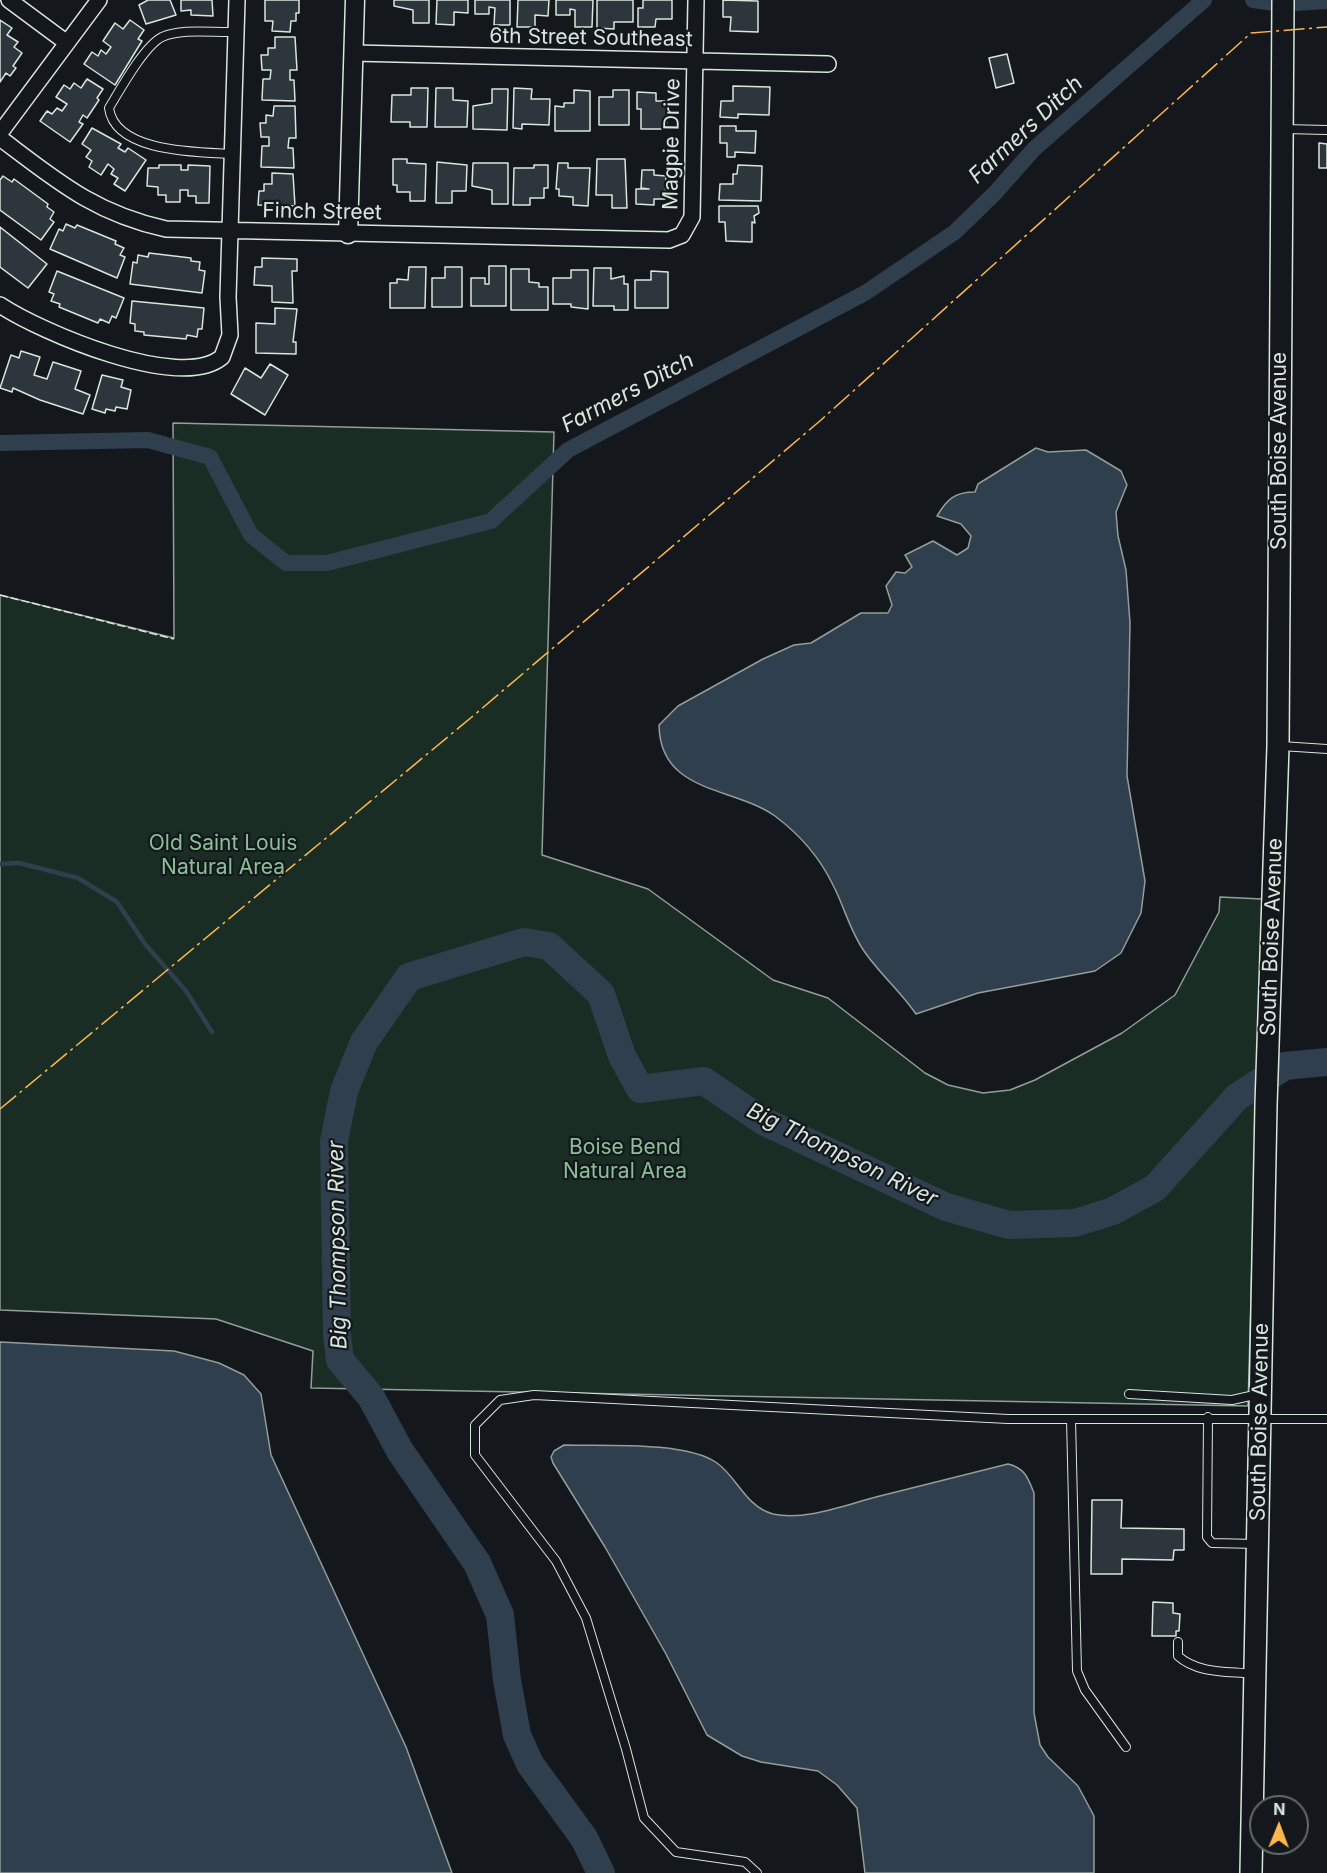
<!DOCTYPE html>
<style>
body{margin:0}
#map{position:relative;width:1327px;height:1873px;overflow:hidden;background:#14181c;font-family:Inter,sans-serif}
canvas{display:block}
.north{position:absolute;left:1249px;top:1795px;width:60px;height:60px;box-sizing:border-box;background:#14181c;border:2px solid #626a69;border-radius:50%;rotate:1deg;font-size:16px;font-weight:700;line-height:24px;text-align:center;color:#d8e6dc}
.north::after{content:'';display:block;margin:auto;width:21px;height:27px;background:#ffb74d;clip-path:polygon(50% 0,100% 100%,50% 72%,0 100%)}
</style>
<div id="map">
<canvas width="1327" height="1873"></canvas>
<div class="north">N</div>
</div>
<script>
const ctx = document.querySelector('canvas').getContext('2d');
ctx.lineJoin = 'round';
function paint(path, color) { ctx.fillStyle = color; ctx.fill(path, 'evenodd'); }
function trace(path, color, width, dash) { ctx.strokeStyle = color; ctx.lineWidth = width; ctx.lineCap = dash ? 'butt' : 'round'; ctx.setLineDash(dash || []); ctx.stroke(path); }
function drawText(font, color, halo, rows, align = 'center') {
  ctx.font = font + ' Inter,sans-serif'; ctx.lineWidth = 4.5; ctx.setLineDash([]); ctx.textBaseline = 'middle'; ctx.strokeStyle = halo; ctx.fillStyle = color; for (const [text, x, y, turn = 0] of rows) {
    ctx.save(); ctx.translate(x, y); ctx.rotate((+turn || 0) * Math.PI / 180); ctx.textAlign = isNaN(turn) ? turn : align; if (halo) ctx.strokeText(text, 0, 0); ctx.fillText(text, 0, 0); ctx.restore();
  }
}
const green = new Path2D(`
 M173 423 554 432 542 855 648 889 773 980 828 998 925 1073 948 1085 983 1093 1010 1090 1035 1080 1122 1033 1175 995 1219 912 1220 897 1262 899 1248 1406 311 1388 313 1351 216 1319 0 1310V595L174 638Z`);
const water = new Path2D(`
 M1036 448 1048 452 1086 450 1121 471 1127 485 1116 512 1118 536 1126 570 1130 623 1127 776 1145 881 1141 913 1121 953 1095 971 978 993 916 1014C901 992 879 973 864 951 850 931 844 906 833 885 820 858 799 834 775 816 733 786 660 794 659 725L678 706 763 659 794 645 811 643 861 613H888L892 605 886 586 896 572 905 573 912 567 905 555 933 541 957 555 968 548 971 536 961 524 937 516C947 499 955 492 975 492L978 484Z
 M0 1342 174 1351 219 1363 244 1375 261 1394 271 1455 406 1747 452 1873H0Z
 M564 1445C603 1446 686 1441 717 1463 737 1477 746 1507 773 1514 805 1521 845 1505 876 1497 920 1486 964 1475 1008 1464 1025 1468 1028 1478 1034 1493V1713L1040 1745 1048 1757 1078 1786 1094 1816V1873H865L857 1808 837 1785 818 1771 761 1762 742 1756 707 1735 666 1654 605 1547 553 1463 551 1457 554 1451Z`);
const stream = new Path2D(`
 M0 864 19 863 78 878 117 902 145 944 186 991 212 1032`);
const canal = new Path2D(`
 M1253 0 1275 3
 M1296 3 1327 1
 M0 443 148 440 210 457 251 535 286 563H327L491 521 568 450 865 293 955 232 995 193 1034 149 1204 0`);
const river = new Path2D(`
 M601 1873 584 1838 530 1764 517 1735 507 1680 500 1615 477 1563 400 1451 371 1397 340 1360 337 1335 334 1141 344 1091 364 1042 409 977 524 942 549 946 601 994 622 1056 640 1089 704 1081 763 1121 946 1207 1009 1225 1075 1223 1113 1211 1155 1188 1237 1097 1285 1066 1327 1062`);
const building = new Path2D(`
 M170 0 176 15 146 24 139 5 148 0Z
 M181 0H212L213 16 191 15V10L181 11Z
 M265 0H299V13H296V21H291L290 32 272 31 273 21H265Z
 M394 0H429V23H413V10L394 6Z
 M437 0H468V13L454 12V25L436 24Z
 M475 0H510V25H494L495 8 489 7V14H475Z
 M518 0H549L548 16 535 15V27H517Z
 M556 0H593L592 27H575V10L570 9V15H556Z
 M597 0H633V22H614V29L597 28Z
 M643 0H672V19H656L655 27H638V8H643Z
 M723 0 758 1V32L730 31 731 17H723Z
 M0 20 12 28 7 35 18 42 14 47 22 53 13 66 16 68 10 76 6 73 0 82Z
 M130 20 144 30 138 39 142 41 115 85 84 64 92 52 98 56 101 50 106 54 111 47 103 41 115 23 123 29Z
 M275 37H295L297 70H290V80H294L295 101 262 100 263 79H270L271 70H262L261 55H268V48H275Z
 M1007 54 1014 83 996 88 989 58Z
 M87 79 103 89 97 98 99 100 87 118 83 115 79 122 83 124 70 142 40 121 47 111 52 114 57 108 62 111 67 104 56 97 64 85 70 89 74 83 81 88Z
 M733 86 770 87 769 115 738 114V118L720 117 721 101H733Z
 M411 88H428L427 127H410V122H391L392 95H411Z
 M436 88H453V100L468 101 467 127H435Z
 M514 88 532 89 531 99H550L549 125 522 124V129L513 128Z
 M492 89H508L507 130 473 129V106L492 103Z
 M574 90 590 91V131H555V106L564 107V103H574Z
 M613 90H629V125H599V97H613Z
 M637 92 656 93V101H669L666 129H641V109H637Z
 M274 106H295L296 138H289L288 148H293L294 168 261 167 262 146H269V137H261L260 123H266V115L273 116Z
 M720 126H736V131H756L755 153 735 152V157H727V143H720Z
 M92 128 121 144 118 148 125 152 128 148 146 160 125 191 114 184 118 178 111 174 114 169 108 164 101 175 89 167 92 161 86 157 91 150 82 144Z
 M1319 143 1327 144V168H1319Z
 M393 159H407V163L426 164 425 201H410V192H397V185H393Z
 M597 159H625L627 208H612V195H596Z
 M437 162 467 165 466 191H452V203H436Z
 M473 163H508V204H492V190L472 186Z
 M558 163H568V168H590L588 206 573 205V197L559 196V189H556Z
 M159 165H181V170H188V165L210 166 209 203H196V196H188V190H180V202H166V195H158V187L147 186 148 168H159Z
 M534 165H548V188H544V198H530V205H513L514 168H534Z
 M738 165 762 166 761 201 719 200 720 184H733V174H737Z
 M642 170H654V175L666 176 665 199H654V205L636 204V189H649L641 188Z
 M272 173 293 174 295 206 258 205 259 191H264V184H272Z
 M3 176 12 182 14 179 48 204 47 207 54 212 50 219 54 222 41 240 0 210V180Z
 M719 206H758L759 213 754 216 755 223 752 222V242L726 241 725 222H719Z
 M66 224 75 228 77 225 116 241 115 244 124 248 120 255 125 257 117 278 50 249 59 229 63 231Z
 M0 227 47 264 28 288 0 267Z
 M149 253 191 258V261L200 262 199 270 205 271 202 293 130 284 133 262 137 263 138 255 148 257Z
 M262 258 297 259V271H292L293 303 272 302V286L254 285 255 267H262Z
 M489 266H506V306H471V278H485V284H489Z
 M409 267H426L425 308H390V283H397V279L408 280Z
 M445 267H462V307H432V278H445Z
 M594 268H611V279L624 276V284H628V310H614V306H593Z
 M511 269H529V282L539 283V287H548V310H511Z
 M571 270H588V309L571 307V304H553V278H571Z
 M57 271 124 298 116 318 112 316 109 323 100 319 98 323 59 307 60 304 51 301 54 294 49 292Z
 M651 271 668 272V308H635V280H651Z
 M132 301 204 308 202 329H198L197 337 187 335 186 339 144 335V332L135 331V324L130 323Z
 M275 308 297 309 293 342H296V354L256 353V323L275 324Z
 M21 351 40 357 34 375 47 379 53 362 81 371 75 389 90 395 83 414 40 400 13 388 12 392 0 388 11 355 19 358Z
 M270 364 288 375 265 415 231 394 245 368 261 378Z
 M102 375 123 380 121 387 131 390 127 409 116 407 115 411 106 409 105 413 92 409Z
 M1092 1500H1122L1121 1528 1184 1529V1550H1174L1173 1560 1122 1559V1574H1091Z
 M1153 1602 1173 1603V1613L1180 1614 1179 1631H1176V1636H1152Z`);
const service = new Path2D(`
 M1284 129 1327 130
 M233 154C198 152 115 153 109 108 120 90 144 46 162 37 182 28 214 33 236 32
 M1281 746 1327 749
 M1129 1394 1232 1400 1259 1394
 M1208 1417 1207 1537 1212 1543 1257 1544
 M1071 1419 1077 1671 1085 1690 1126 1747
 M1178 1642V1656C1198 1674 1228 1671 1253 1674
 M757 1873 745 1862 676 1852 644 1818 626 1749 586 1618 556 1561 475 1455V1425L500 1400 534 1395 1008 1419H1327`);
const minor = new Path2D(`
 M9 0 67 43
 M353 53 828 64
 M0 133 99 0
 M0 138C57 181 94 213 166 229L669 240 682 235 692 217 696 0
 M0 305C41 332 180 392 222 357L230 335 228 297 237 0`);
const tertiary = new Path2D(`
 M348 234 355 0`);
const secondary = new Path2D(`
 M1251 1873 1266 1105 1278 746 1283 0`);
const fence = new Path2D(`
 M0 595 174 639`);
const power = new Path2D(`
 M0 1109 473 716 821 420 1251 33 1327 27`);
const streetNames = [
 ["6th Street Southeast",591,38,1],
 ["Magpie Drive",672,144,-89],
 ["Finch Street",322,212,1],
 ["South Boise Avenue",1280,451,-90],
 ["South Boise Avenue",1272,937,-88],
 ["South Boise Avenue",1260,1422,-89]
];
const parkNames = [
 ["Old Saint Louis",223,844],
 ["Natural Area",223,868],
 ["Boise Bend",625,1148],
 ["Natural Area",625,1172]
];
const waterNames = [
 ["Farmers Ditch",1026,130,-43],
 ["Farmers Ditch",628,393,-28],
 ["Big Thompson River",842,1155,26],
 ["Big Thompson River",338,1245,-91]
];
paint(green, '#1a2d24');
trace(green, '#939e99', 1.5);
paint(water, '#2f3f4d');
trace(water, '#939e99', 1.5);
trace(stream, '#2f3f4d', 4.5);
trace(canal, '#2f3f4d', 16);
trace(river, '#2f3f4d', 28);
paint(building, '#2c363c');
trace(building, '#d8e6dc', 1.5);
trace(service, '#d8e6dc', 10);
trace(minor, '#d8e6dc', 18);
trace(tertiary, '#d8e6dc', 21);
trace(secondary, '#d8e6dc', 24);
trace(service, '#14181c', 8);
trace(minor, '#14181c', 15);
trace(tertiary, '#14181c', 18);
trace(secondary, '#14181c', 21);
trace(fence, '#d8e6dc', 1.5, [8, 3]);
trace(power, '#ffb74d', 1.5, [21, 4.5, 3, 4.5]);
drawText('21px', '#d8e6dc', '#14181c', streetNames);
drawText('21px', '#8ac095', '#14181c', parkNames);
drawText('italic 22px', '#d8e6dc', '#14181c', waterNames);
</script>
